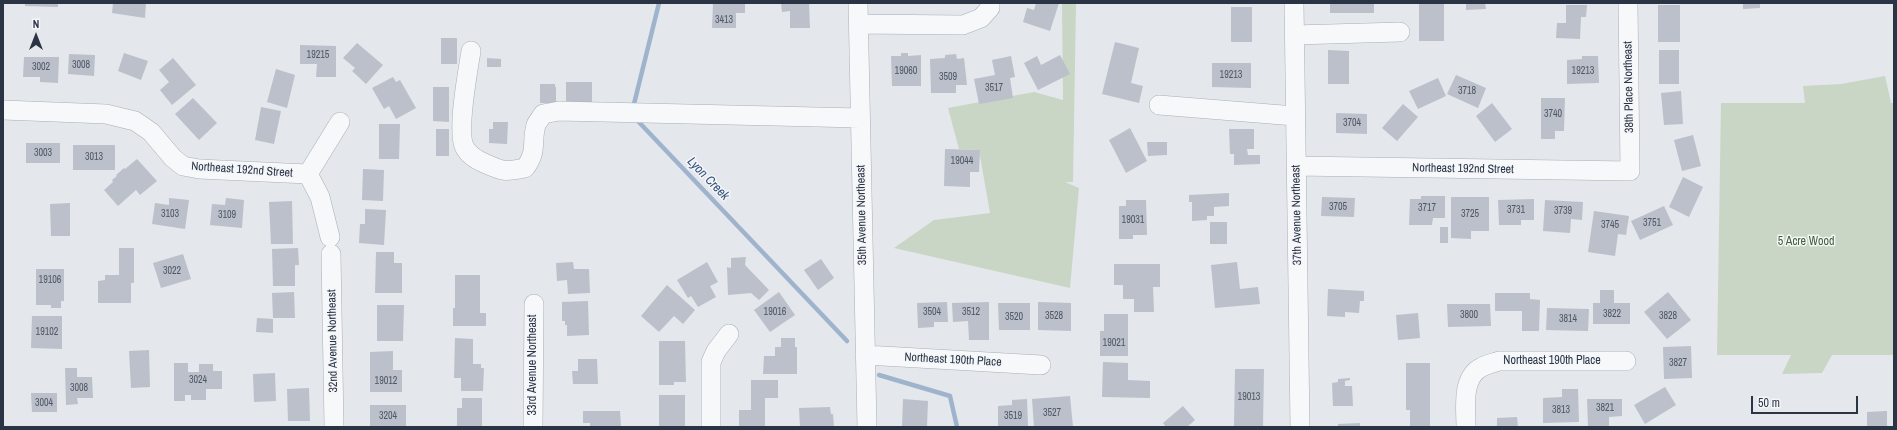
<!DOCTYPE html>
<style>
body{margin:0}
#map{position:relative;width:1897px;height:430px;overflow:hidden;background:#e4e7ec;font-family:"Archivo Narrow",sans-serif}
canvas{display:block}
.frame{position:absolute;inset:0;border:4px solid #2b3445;pointer-events:none}
.north{position:absolute;left:16px;top:16px;width:40px;height:40px;-webkit-text-stroke:3px #f4f6f9;paint-order:stroke;rotate:0deg;font-size:11px;font-weight:700;line-height:16px;text-align:center;color:#2b3445}
.north::after{content:'';display:block;margin:auto;width:14px;height:18px;background:#2b3445;clip-path:polygon(50% 0,100% 100%,50% 72%,0 100%)}
.scale{position:absolute;left:1751px;top:396px;width:107px;height:18px;box-sizing:border-box;border:2px solid #2b3445;border-top:0;padding-left:5px;font-size:12px;line-height:14px;white-space:nowrap;color:#2b3445;-webkit-text-stroke:3px #f4f6f9;paint-order:stroke}
</style>
<div id="map">
<canvas width="1897" height="430"></canvas>
<div class="frame"></div>
<div class="north">N</div>
<div class="scale">50 m</div>
</div>
<script>
const ctx = document.querySelector('canvas').getContext('2d');
ctx.lineJoin = 'round';
function paint(path, color) { ctx.fillStyle = color; ctx.fill(path, 'evenodd'); }
function trace(path, color, width, dash) { ctx.strokeStyle = color; ctx.lineWidth = width; ctx.lineCap = dash ? 'butt' : 'round'; ctx.setLineDash(dash || []); ctx.stroke(path); }
function drawText(font, color, halo, rows, align = 'center') {
  ctx.font = font + ' "Archivo Narrow",sans-serif'; ctx.lineWidth = 3; ctx.setLineDash([]); ctx.textBaseline = 'middle'; ctx.strokeStyle = halo; ctx.fillStyle = color; for (const [text, x, y, turn = 0] of rows) {
    ctx.save(); ctx.translate(x, y); ctx.rotate((+turn || 0) * Math.PI / 180); ctx.textAlign = isNaN(turn) ? turn : align; if (halo) ctx.strokeText(text, 0, 0); ctx.fillText(text, 0, 0); ctx.restore();
  }
}
const green = new Path2D(`
 M1062 3H1076L1073 182H1065L1079 188 1070 288 894 248 934 220 990 213 979 150 959 149 948 108 1034 92 1063 100Z
 M1885 76 1891 103H1894V355H1832L1822 373 1782 374 1791 355H1717L1721 103H1805L1803 86 1841 84Z`);
const stream = new Path2D(`
 M633 108 659 3
 M635 118 847 341
 M879 375 950 396 957 427`);
const building = new Path2D(`
 M25 3H58V7L25 6Z
 M113 3H146L145 18 112 13Z
 M713 3H745V13H736V28H712Z
 M781 3H809L810 28H790V11L782 12Z
 M1036 3H1059L1050 31 1023 22 1027 8 1034 10Z
 M1330 3H1374V13H1330Z
 M1419 3H1444V41H1419Z
 M1466 3H1485L1486 9 1466 10Z
 M1743 3H1760V8L1743 9Z
 M1566 5H1587L1586 17H1581L1580 39 1556 38 1557 23H1566Z
 M1658 5H1680V42H1658Z
 M1231 7H1252V42H1231Z
 M441 38H457V64H441Z
 M1115 42 1139 48 1131 83 1143 86 1139 103 1102 94Z
 M357 43 383 65 366 84 352 71 355 68 343 58Z
 M300 45 336 46V77H316L317 64H300Z
 M1328 50 1349 51V84H1328Z
 M1659 50H1679V84H1659Z
 M124 53 148 61 141 80 118 71Z
 M901 53H908V56L921 55V86H892L891 56H901Z
 M69 54 95 55 94 76 68 74Z
 M956 54 957 59 964 58 967 85H956V93H931L930 59 945 58V55Z
 M1060 55 1070 74 1038 90 1024 63 1037 56 1041 65Z
 M1011 56 1015 77 1010 78 1013 98 979 104 974 79 995 75 992 60Z
 M1582 56H1598L1599 83 1567 84V60L1582 59Z
 M24 57H59L58 83 40 82V77H23Z
 M173 58 196 85 172 105 160 90 169 82 159 70Z
 M487 58 501 59V67H487Z
 M1212 63H1251V88L1212 87Z
 M276 69 295 75 287 108 267 102Z
 M1456 75 1486 88 1478 108 1447 94Z
 M393 77 396 82 400 80 416 108 396 119 389 106 384 109 372 88Z
 M1438 78 1446 96 1418 109 1409 91Z
 M566 82H592V105H566Z
 M540 84H555V87H556V103H540Z
 M433 87H449V122L433 121Z
 M1681 91 1683 124 1664 125 1661 93Z
 M193 98 217 123 199 140 175 114Z
 M1541 98H1565L1564 131H1555V139H1541Z
 M1492 103 1512 129 1495 142 1476 116Z
 M1403 104 1418 117 1397 141 1382 128Z
 M261 107 281 111 274 144 255 140Z
 M1336 113 1367 114V134L1336 133Z
 M493 122H508L507 144 489 143V129H493Z
 M379 124H400L399 159H379Z
 M1130 128 1147 161 1126 173 1109 140Z
 M436 129H449V156H436Z
 M1229 129H1254V149H1247L1248 155H1260V164L1234 165V154H1230Z
 M1693 135 1701 166 1682 171 1674 140Z
 M1147 142H1167V155L1148 156Z
 M26 143H60V163H26Z
 M73 145H115V170H73Z
 M945 149 980 150 979 172H970V187L944 186Z
 M137 159 157 181 140 195 136 190 118 206 104 190 113 182 112 180 117 176 116 175 124 168 125 169Z
 M363 169 384 170 383 201 362 200Z
 M1683 177 1703 187 1689 217 1669 207Z
 M1229 193V206L1214 207V216H1207V220L1192 221V202H1189V195Z
 M1421 196H1445V218H1433L1432 225H1409L1410 199H1421Z
 M1322 197 1355 198 1354 217 1321 216Z
 M1451 197H1489V231H1471V239L1451 238Z
 M169 198 189 200 185 229 152 224 155 203 169 205Z
 M226 198 244 200 242 228 210 225 212 204 225 205Z
 M1534 199V220H1521V225H1499L1498 200Z
 M1126 200H1146L1147 235H1133V239H1119V206H1126Z
 M1545 200 1583 202 1582 220 1571 219 1570 233 1543 231Z
 M292 201 293 244H271L269 202Z
 M70 203V236H51L50 204Z
 M1664 206 1673 225 1640 240 1631 221Z
 M365 209 386 210 384 245 359 243 360 224H365Z
 M1594 211 1629 216 1626 235 1618 234 1615 256 1588 252Z
 M1210 222H1227V244H1210Z
 M1440 227H1448V243H1440Z
 M119 248H134V283H131V303H98V281L105 280V275H119Z
 M298 248 299 265H295V286H273L272 249Z
 M376 252H394V263H402V293H375Z
 M183 254 191 279 161 288 153 263Z
 M746 257 745 265 769 290 759 300 751 293 728 295 727 267 731 268V258Z
 M821 259 834 278 818 290 804 270Z
 M573 262 574 269H589L590 293 568 294 567 280 557 281 556 263Z
 M707 262 718 282 710 286 716 297 698 307 691 296 688 298 677 280Z
 M1237 262 1240 289 1258 287 1260 304 1215 308 1211 265Z
 M1114 264H1160V287H1153L1154 312H1134V299H1123V285H1114Z
 M36 269H64V301H61V308H51V305H36Z
 M455 275H480V313H486V326H453V308H455Z
 M667 285 695 310 683 324 674 316 659 332 641 316Z
 M1328 289 1364 291V301H1360L1359 313 1345 312V317L1327 316Z
 M1600 290H1614V303H1630V324H1593V303H1600Z
 M294 292 295 318H273L272 293Z
 M779 292 795 315 770 332 754 310Z
 M1668 292 1691 320 1667 339 1644 312Z
 M1495 293H1530V299L1540 300 1539 331H1522V311H1495Z
 M588 301 589 335 567 336V325H565V321H562V302Z
 M947 302 948 322H934V327L918 328 917 303Z
 M989 302V340H969L968 321 953 322 952 303Z
 M1038 302 1071 303V331L1038 330Z
 M998 303H1030V330H999Z
 M1447 304H1490L1491 326 1448 327Z
 M377 305H404L403 341H377Z
 M1547 308 1589 309 1588 331 1546 330Z
 M1418 313 1420 338 1398 340 1396 315Z
 M1104 314H1128V356H1100V331H1104Z
 M32 316H62V349L31 348Z
 M257 318 273 319V333L256 332Z
 M455 338 473 339V364H481V368H484L483 391H461V378H454Z
 M781 338H795V347H797V374H763L764 356H775V347H781Z
 M659 341H685L686 382H674V385H659Z
 M1691 346 1692 378 1664 379 1663 347Z
 M149 350 150 387 131 388 129 351Z
 M393 351V370H402V392H370V352Z
 M578 359H597L598 384H573L572 371H578Z
 M1103 362 1128 363V380L1150 381V398L1102 397Z
 M174 363H188V372H199V364H213V371H222V389H206V400H191V395H185V401H174Z
 M1406 363H1430V427H1410V410H1406Z
 M65 368H77V377H92L93 398H77L78 404 66 405Z
 M1235 369H1264L1263 426H1234Z
 M275 373 276 401 254 402 253 374Z
 M1350 378V380L1345 381V386H1352L1353 406H1333L1332 383 1338 382V379Z
 M751 380H778V398H765V427H739V410H751Z
 M1665 387 1676 405 1645 424 1634 405Z
 M309 388 310 421H288L287 389Z
 M1562 389H1578L1579 422 1543 423V398L1562 397Z
 M31 393H57V412H32Z
 M659 395H685V427H659Z
 M1070 396 1073 427H1034L1032 399Z
 M462 398H482V427H457V408H462Z
 M903 399 928 401 927 427H902Z
 M1027 399 1028 426 998 427V406L1012 405V400Z
 M1587 399H1622V416L1609 417V427H1588Z
 M370 405H406V427L370 426Z
 M1183 406 1195 420 1187 427H1166L1163 423Z
 M830 407 831 414H833L834 427H800L799 408Z
 M583 411H620L621 427H590V423H583Z
 M1887 411V427H1867V412Z
 M1517 417 1518 427H1497V418Z
 M1360 423V427H1338V424Z`);
const minor = new Path2D(`
 M858 3 867 427
 M1294 3 1300 427
 M858 24 963 25 981 18 990 8V3
 M1294 35 1400 32
 M471 51C468 71 456 133 465 148 469 155 477 160 484 163 504 172 504 172 525 168 538 151 531 142 536 125 537 122 541 118 543 114L559 111 860 118
 M1159 105 1295 116
 M3 110 106 114 135 121 151 132 173 158 183 166 199 169 308 174
 M1296 166 1630 171 1628 3
 M330 237 320 197 308 174 340 122
 M331 254 334 427
 M865 355 1041 365
 M533 427 534 304
 M711 427V362L716 351 729 334
 M1466 427C1466 408 1461 377 1482 367 1487 364 1494 363 1499 361H1626`);
const numberNames = [
 ["3413",724,20],
 ["19215",318,55],
 ["3008",81,65],
 ["3002",41,67],
 ["19060",906,71],
 ["19213",1583,71],
 ["19213",1231,75],
 ["3509",948,77],
 ["3517",994,88],
 ["3718",1467,91],
 ["3740",1553,114],
 ["3704",1352,123],
 ["3003",43,153],
 ["3013",94,157],
 ["19044",962,161],
 ["3705",1338,207],
 ["3717",1427,208],
 ["3731",1516,210],
 ["3739",1563,211],
 ["3103",170,214],
 ["3725",1470,214],
 ["3109",227,215],
 ["19031",1133,220],
 ["3751",1652,223],
 ["3745",1610,225],
 ["3022",172,271],
 ["19106",50,280],
 ["19016",775,312],
 ["3504",932,312],
 ["3512",971,312],
 ["3822",1612,314],
 ["3800",1469,315],
 ["3528",1054,316],
 ["3828",1668,316],
 ["3520",1014,317],
 ["3814",1568,319],
 ["19102",47,332],
 ["19021",1114,343],
 ["3827",1678,363],
 ["3024",198,380],
 ["19012",386,381],
 ["3008",79,388],
 ["19013",1249,397],
 ["3004",44,403],
 ["3821",1605,408],
 ["3813",1561,410],
 ["3527",1052,413],
 ["3204",388,416],
 ["3519",1013,416]
];
const streetNames = [
 ["38th Place Northeast",1629,87,-91],
 ["Northeast 192nd Street",1463,169,1],
 ["Northeast 192nd Street",242,170,4],
 ["35th Avenue Northeast",862,215,-91],
 ["37th Avenue Northeast",1297,215,-91],
 ["32nd Avenue Northeast",333,341,-91],
 ["Northeast 190th Place",953,360,3],
 ["Northeast 190th Place",1552,361],
 ["33rd Avenue Northeast",533,365,-90]
];
const parkNames = [
 ["5 Acre Wood",1806,242]
];
const waterNames = [
 ["Lyon Creek",708,179,46]
];
paint(green, '#c9d6c5');
trace(stream, '#9fb4cc', 4.5);
paint(building, '#bbc0ca');
trace(minor, '#a9aeb7', 20);
trace(minor, '#f7f8fa', 19);
drawText('10px', '#4f5766', null, numberNames);
drawText('12px', '#2b3445', '#f4f6f9', streetNames);
drawText('12px', '#3f6138', '#f4f6f9', parkNames);
drawText('italic 13px', '#34527a', '#f4f6f9', waterNames);
</script>
